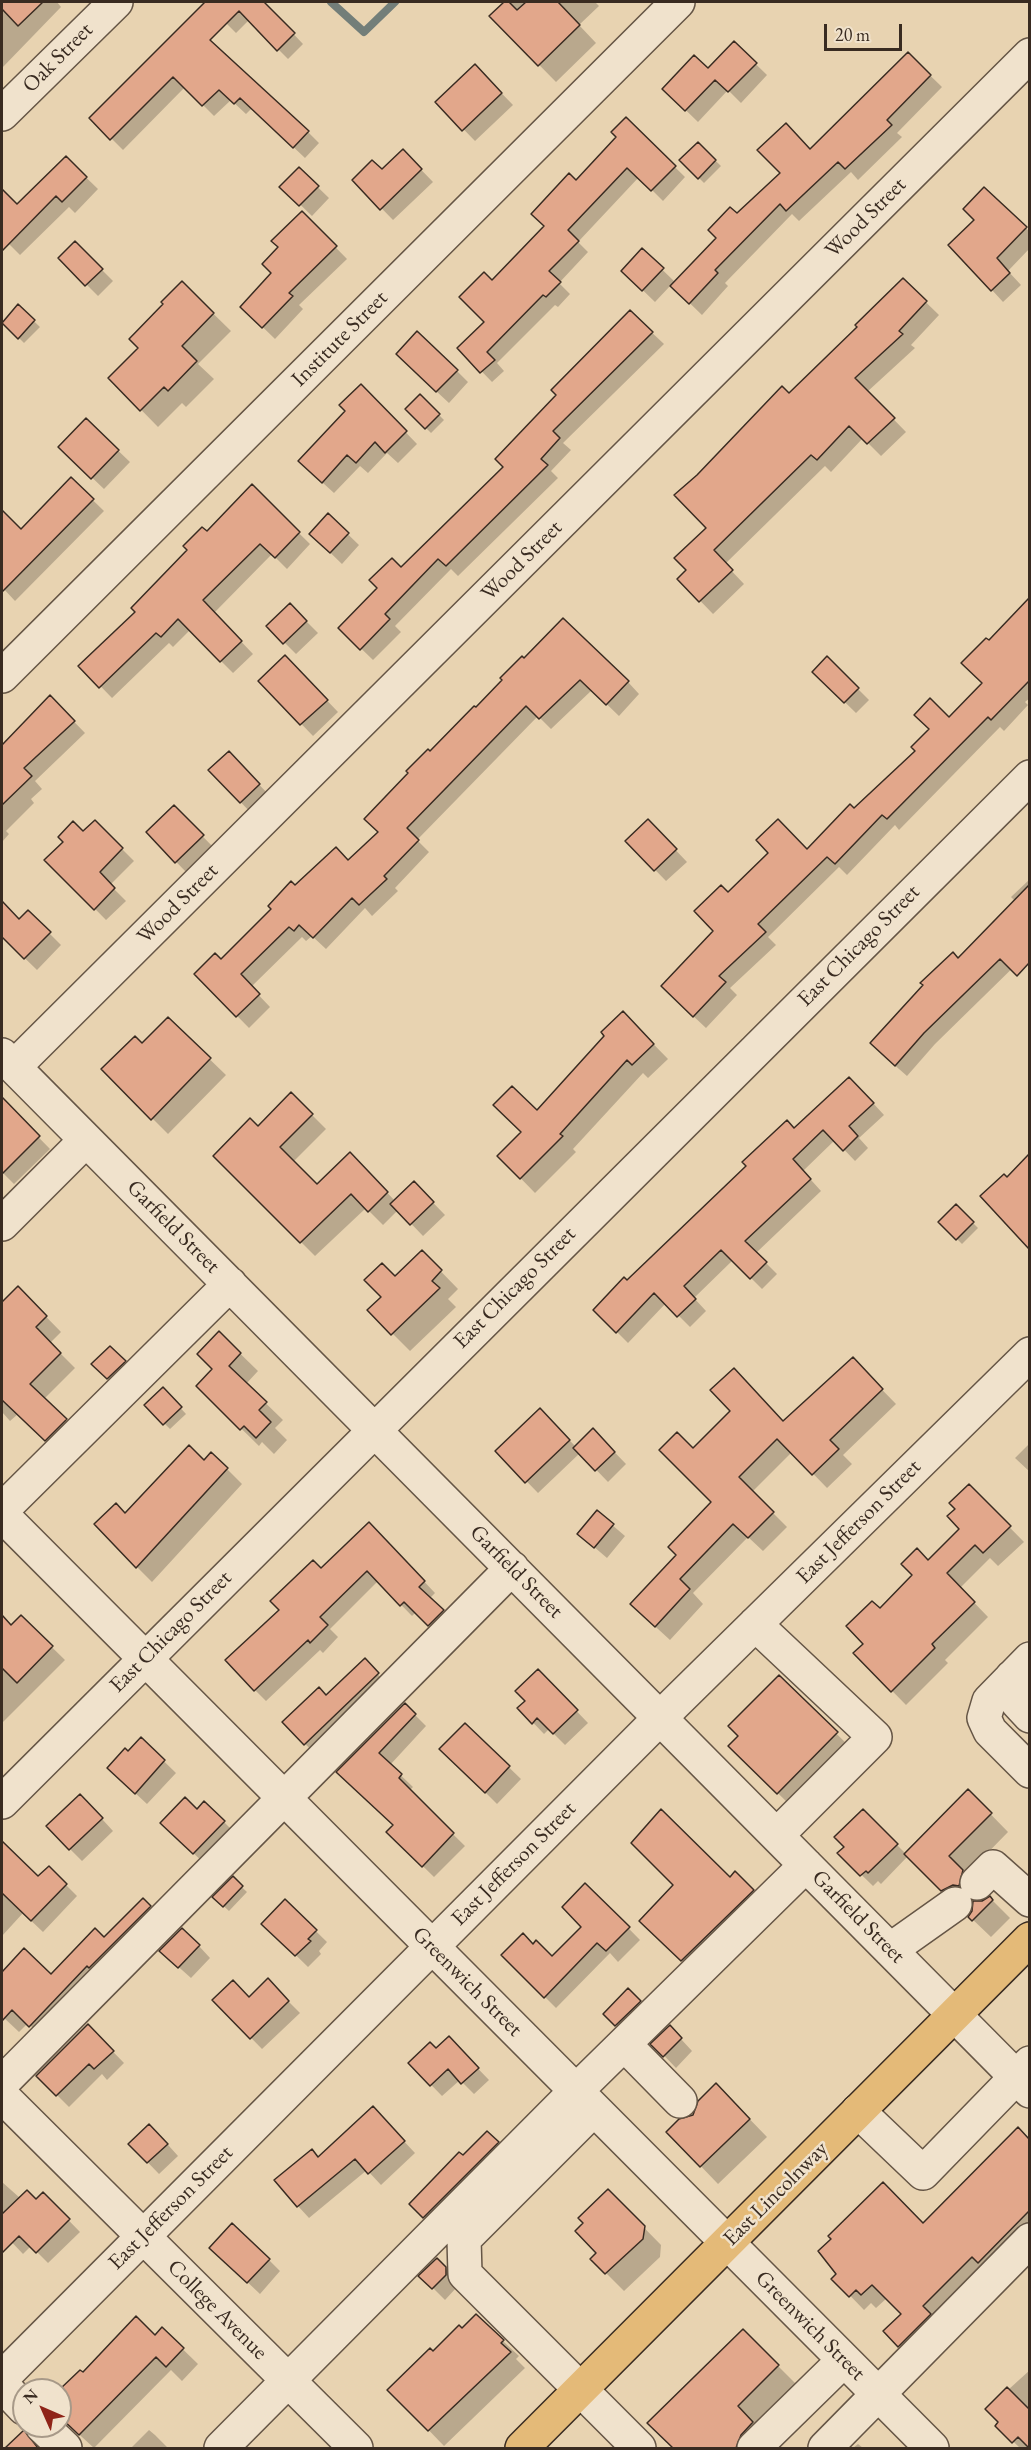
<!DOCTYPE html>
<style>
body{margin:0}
#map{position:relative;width:1031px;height:2450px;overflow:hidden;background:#e8d3b1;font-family:"EB Garamond",serif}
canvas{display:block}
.frame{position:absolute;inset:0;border:3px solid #392b21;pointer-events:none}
.north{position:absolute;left:12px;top:2378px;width:60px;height:60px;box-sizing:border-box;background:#f0e2cc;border:2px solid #a79988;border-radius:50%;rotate:315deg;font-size:16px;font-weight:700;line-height:24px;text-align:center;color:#392b21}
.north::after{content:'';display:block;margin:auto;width:21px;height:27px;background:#8f2418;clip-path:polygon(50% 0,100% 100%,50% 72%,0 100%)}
.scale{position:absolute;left:824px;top:24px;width:78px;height:27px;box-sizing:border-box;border:3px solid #392b21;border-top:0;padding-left:8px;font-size:18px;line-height:21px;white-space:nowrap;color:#392b21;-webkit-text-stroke:4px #f0e2cc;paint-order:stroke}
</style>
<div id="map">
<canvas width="1031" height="2450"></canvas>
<div class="frame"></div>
<div class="north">N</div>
<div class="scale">20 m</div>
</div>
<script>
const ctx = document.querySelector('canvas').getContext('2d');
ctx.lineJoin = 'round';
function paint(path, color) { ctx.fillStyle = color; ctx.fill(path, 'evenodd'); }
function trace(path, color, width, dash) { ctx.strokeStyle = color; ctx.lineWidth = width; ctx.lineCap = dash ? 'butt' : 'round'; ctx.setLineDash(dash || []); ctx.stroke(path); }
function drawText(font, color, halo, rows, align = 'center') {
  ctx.font = font + ' "EB Garamond",serif'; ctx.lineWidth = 5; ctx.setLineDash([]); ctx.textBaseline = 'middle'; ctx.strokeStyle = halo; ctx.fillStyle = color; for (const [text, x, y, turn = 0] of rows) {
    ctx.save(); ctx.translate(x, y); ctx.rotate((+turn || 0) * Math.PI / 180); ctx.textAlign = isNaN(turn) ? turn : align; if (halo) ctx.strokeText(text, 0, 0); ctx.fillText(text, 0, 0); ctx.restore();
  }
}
const shadow = new Path2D(`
 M2 2H57L61 7 2 68Z
 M267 2 265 4 303 44 288 59 249 20 236 33 206 3Z
 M506 2H595L599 6 579 25 596 43 556 82 491 16Z
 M180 29 308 132 319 143 305 158 252 108 246 114 231 100 214 116 185 87 123 150 91 118Z
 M734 43 767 75 741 103 728 90 698 122 664 89 708 70Z
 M908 54 942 87 897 133 902 137 858 180 851 172 799 221 792 214 725 283 728 286 702 315 671 285 655 302 623 271 642 250 676 283 718 238Z
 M475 66 513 105 475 141 437 102Z
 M626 119 685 177 663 201 639 177 578 242 588 252 559 283 570 294 558 307 555 305 497 363 504 371 492 382 459 348 487 322 492 282 546 226 576 182 618 137Z
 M698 144 721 166 704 183 681 160Z
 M403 151 433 182 393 220 354 180 382 171Z
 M66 158 98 189 75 213 69 207 20 255 2 237V210L11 200 16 206Z
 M299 169 329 198 312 216 282 187Z
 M984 189 1030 232V248L1008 271 1021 285 1003 302 992 290 976 220Z
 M302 213 347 259 299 305 303 309 275 339 242 307 273 274 280 247Z
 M75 243 113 281 98 296 60 258Z
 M903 280 939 315 911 345 915 348 867 392 906 432 881 456 863 438 831 472 825 466 725 564 744 584 713 614 679 579 688 570 708 528 789 395 860 327Z
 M182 283 231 331 198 364 214 379 186 407 182 403 158 427 110 378 140 348 165 305Z
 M18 306 40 327 24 343 3 322Z
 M630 312 664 344 563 443 571 450 551 471 558 478 458 576 451 569 395 626 401 632 373 660 340 628 505 467 558 395Z
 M409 366 457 371 468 382 449 403Z
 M361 386 417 444 398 463 387 453 368 473 360 466 334 493 312 473Z
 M420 396 444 420 431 433 407 409Z
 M86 420 130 462 104 489 60 447Z
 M71 479 104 511 15 601 2 587V550L8 543 2 537V512L21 531Z
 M252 487 310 544 287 569 272 554 214 613 253 654 233 673 190 630 173 647 169 643 112 698 81 666 137 612Z
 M328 515 359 545 342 564 311 534Z
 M1026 604 1030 608V698L1025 702 1028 705 1004 731 1000 727 899 830 895 825 847 875 839 867 768 937 776 945 730 988 737 995 706 1028 674 998 715 931 728 894 807 851 917 751 984 683 989 643Z
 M290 605 318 633 296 654 268 626Z
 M522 658 628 682 639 694 619 716 592 690 551 729 538 716 417 840 429 852 395 888 398 891 372 916 365 908 326 949 312 936 306 941 302 937 251 987 270 1007 249 1028 196 974 221 961 295 887 348 862 380 832 430 754 476 709Z
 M827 658 869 700 856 713 814 672Z
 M297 669 338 712 313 736 260 681Z
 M50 697 85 733 35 781 42 789 31 799 34 803 6 831 9 834 2 842V746Z
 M229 753 270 796 252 814 210 770Z
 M174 807 214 848 187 873 148 833Z
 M648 821 687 862 666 881 627 841Z
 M95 822 134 861 110 885 126 901 106 920 47 860Z
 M1030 879V951L935 1044 907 1076 883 1055 925 985 958 960 1015 901 1011 897Z
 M2 903 19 921 28 912 61 945 37 970 2 936Z
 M623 1013 668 1059 648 1078 643 1073 573 1149 576 1152 535 1193 499 1156 606 1036Z
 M168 1019 226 1075 168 1134 103 1069 143 1046Z
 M861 1090 884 1115 859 1138 868 1148 855 1161 835 1140 803 1171 821 1191 756 1253 777 1274 762 1289 733 1260 694 1298 706 1311 690 1327 666 1303 628 1343 595 1310 795 1130Z
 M291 1094 326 1129 293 1162 317 1186 364 1168 395 1201 414 1183 445 1215 423 1236 398 1210 383 1225 366 1208 315 1256 215 1156 258 1128Z
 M6 1104 50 1149 14 1184 2 1172V1108Z
 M1030 1156V1247L982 1196 1008 1179Z
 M956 1206 978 1228 962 1244 940 1222Z
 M422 1252 458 1289 448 1299 456 1307 410 1351 369 1310Z
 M18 1288 61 1332 50 1343 75 1368 44 1399 81 1435 61 1455 18 1414 10 1421 2 1412V1304Z
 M219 1333 258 1371 246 1384 283 1420 275 1428 287 1440 274 1454 262 1442 259 1446 198 1386 214 1369Z
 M110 1348 130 1367 113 1384 93 1364Z
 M853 1360 896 1404 843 1455 852 1464 827 1488 792 1452 752 1492 787 1527 763 1551 748 1537 693 1593 703 1604 670 1640 646 1618 678 1555 713 1502 693 1450 784 1423Z
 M163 1389 186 1414 170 1429 146 1405Z
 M540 1410 576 1447 593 1430 626 1464 608 1482 580 1453 538 1493 497 1451Z
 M1030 1443V1472L1015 1458Z
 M212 1454 242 1484 152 1582 137 1567 126 1515 204 1462Z
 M969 1486 1024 1542 998 1566 990 1558 960 1588 988 1617 945 1660 948 1663 906 1705 855 1653 865 1644 880 1610 961 1529 957 1509Z
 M597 1512 625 1536 607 1558 579 1534Z
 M380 1535 435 1593 429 1599 454 1623 440 1636 416 1612 412 1616 378 1581 330 1629 338 1637 323 1653 320 1650 266 1701 255 1690Z
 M2 1617 11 1627 21 1617 65 1660 2 1723Z
 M364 1660 389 1686 317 1756 284 1722 326 1696Z
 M538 1671 588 1723 565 1745 549 1729 544 1734 519 1708 527 1701Z
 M779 1677 854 1751 795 1810 730 1746Z
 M405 1705 426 1726 390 1765 413 1787 409 1791 465 1846 434 1877 388 1832 395 1825 350 1783Z
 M465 1725 521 1779 497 1804 442 1749Z
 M141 1739 176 1773 147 1804 120 1779 128 1753Z
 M968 1791 1008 1832 966 1875 980 1889 976 1903 990 1898 1010 1918 991 1937 970 1917 975 1903 960 1907 908 1856 881 1884 878 1881 873 1886 839 1853 846 1847 863 1811 906 1854Z
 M92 1808 113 1831 82 1861 70 1849Z
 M197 1811 224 1822 235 1833 206 1865 174 1835Z
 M11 1852 38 1878 49 1868 77 1896 43 1932 23 1913 2 1936V1862Z
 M735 1873 767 1905 696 1974 655 1935Z
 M233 1879 247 1892 229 1911 214 1897Z
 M586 1885 640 1940 618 1962 610 1953 556 2008 503 1955 533 1946 552 1958 583 1927Z
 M143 1900 164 1922 45 2040 28 2023 19 2032 2 2016V1974L24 1950 51 1976 104 1939Z
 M285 1901 327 1942 319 1951 321 1954 308 1967 264 1924Z
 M199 1946 210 1958 191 1978 173 1962Z
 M268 1981 300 2013 262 2049 214 2000 249 1999Z
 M628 1990 651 2014 628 2036 605 2014Z
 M88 2026 124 2063 107 2080 102 2074 69 2107 38 2076Z
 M670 2027 692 2051 676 2068 653 2044Z
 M436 2050H460L489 2080 474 2094 460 2080 442 2096 410 2063Z
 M734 2103 767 2137 718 2184 668 2132 694 2116Z
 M384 2120 415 2153 381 2185 367 2170 309 2218 298 2206 319 2158Z
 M1018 2129 1030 2141V2240L913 2360 885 2331 903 2315 887 2298 876 2308 871 2303 864 2310 834 2279 923 2225Z
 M487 2133 508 2153 434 2227 411 2204Z
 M161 2137 178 2156 159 2174 130 2144Z
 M2 2182 20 2198 36 2201 43 2194 80 2232 48 2263 31 2246 23 2254 2 2232Z
 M608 2191 661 2245 660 2257 624 2291 592 2259 598 2253Z
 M223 2259 269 2260 280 2271 260 2294Z
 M437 2260 457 2280V2287L445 2300 421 2276Z
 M476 2316 519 2356 516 2359 525 2368 444 2446 390 2390Z
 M162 2329 198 2364 182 2381 171 2370 94 2448 71 2427 60 2423V2392L85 2375 155 2337Z
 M743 2331 801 2389 773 2448H675L649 2423Z
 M1030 2370V2448H1020L997 2426 1000 2422 987 2409Z
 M149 2430 155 2435 168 2448 132 2447Z
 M24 2433 39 2448H7Z
 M858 2444 863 2448H853Z`);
const stream = new Path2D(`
 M331 2 364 32 395 2`);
const building = new Path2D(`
 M2 2H43L18 26 2 9Z
 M205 2H264L295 33 277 51 239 11 210 40 309 131 293 148 240 98 234 104 219 90 202 106 173 77 110 140 89 118Z
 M504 2H509L517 10 526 2H558L580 25 538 66 489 16Z
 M734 41 757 63 728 92 715 80 685 111 662 89 694 55 708 68Z
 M908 52 931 75 887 120 892 125 845 169 838 162 786 211 780 204 715 270 718 273 689 304 670 286 716 238 708 230 730 207 737 213 780 173 757 150 786 123 810 149Z
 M475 64 502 93 462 131 435 102Z
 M626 117 676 166 651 191 627 168 568 230 579 241 549 271 561 282 546 297 543 295 487 352 495 360 480 373 457 348 484 322 459 297 484 272 492 280 544 226 531 214 569 173 576 180 616 137 611 132Z
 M698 142 716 160 698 179 679 160Z
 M403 149 422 169 380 210 352 180 372 160 382 169Z
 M66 156 87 177 62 202 56 196 2 251V189L17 204Z
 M299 167 319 186 299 206 279 187Z
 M984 187 1027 227 997 258 1010 273 991 291 948 245 974 220 963 209Z
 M302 211 337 246 289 293 293 296 262 328 240 307 271 273 262 264 278 247 271 241Z
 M75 241 103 269 85 286 58 258Z
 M642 248 664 268 642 291 621 271Z
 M903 278 927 301 899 331 903 334 855 378 895 418 867 444 849 426 817 460 811 455 714 550 733 570 699 602 677 579 686 570 674 558 706 528 674 495 697 475 782 386 789 393 857 327 855 325Z
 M182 281 214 313 182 346 197 361 168 391 164 387 140 411 108 378 138 348 129 339 163 304 161 302Z
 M18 304 35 320 18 339 2 323Z
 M630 310 653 332 553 431 560 438 541 459 548 465 446 566 438 559 385 614 390 619 360 650 338 628 377 588 369 580 392 558 401 567 503 467 495 459 556 395 551 390Z
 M417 331 458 370 436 392 396 354Z
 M361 384 407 431 385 453 375 442 356 463 347 455 322 483 298 461 345 411 339 405Z
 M420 394 440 414 425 429 405 409Z
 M86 418 119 450 91 479 58 447Z
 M71 477 94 499 2 592V510L21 529Z
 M252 484 300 532 275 558 260 544 203 600 242 641 220 662 178 619 161 637 156 633 99 688 78 666 135 612 131 608 187 550 183 546 202 527 207 531Z
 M328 513 349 533 330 553 309 534Z
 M1029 598V681L991 720 988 717 887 819 882 815 835 864 827 857 758 924 766 932 719 976 726 982 693 1017 661 986 713 931 694 911 721 885 728 892 768 853 756 840 778 819 807 849 850 804 854 808 915 751 911 747 929 729 914 715 930 698 949 717 982 683 961 663 986 638 989 640Z
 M290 603 307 621 283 644 266 626Z
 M563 618 629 681 606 705 580 680 539 719 526 706 407 828 419 840 384 876 387 879 359 905 352 898 313 938 299 925 294 931 289 927 241 974 260 994 236 1017 194 974 215 953 221 959 271 909 268 906 291 881 295 885 336 847 348 860 378 832 364 819 408 773 406 771 428 749 430 751 474 706 476 707 502 680 500 678 522 656 524 658Z
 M285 655 328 700 300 725 258 681Z
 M827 656 859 688 844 703 812 672Z
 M50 695 75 721 24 768 32 776 2 805V745Z
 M229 751 260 784 240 803 208 770Z
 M174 805 204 835 175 863 146 832Z
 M648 819 677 849 654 871 625 841Z
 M95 820 123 848 100 872 115 888 94 910 44 860 63 842 58 837 73 821 83 831Z
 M1029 885V963L1017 976 1000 959 924 1033 895 1066 870 1043 923 985 920 983 953 952 958 958Z
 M2 901 19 919 28 910 51 932 24 959 2 937Z
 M623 1011 654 1044 632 1065 627 1060 560 1134 563 1136 520 1179 497 1156 521 1132 493 1105 512 1086 537 1110 604 1036 601 1032Z
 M168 1017 211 1058 151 1120 101 1069 135 1036 142 1043Z
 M849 1077 874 1103 849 1126 858 1136 843 1151 823 1130 793 1159 811 1179 745 1241 767 1262 750 1279 721 1250 684 1286 696 1299 677 1317 654 1293 616 1333 593 1310 624 1277 627 1280 746 1166 742 1162 787 1120 794 1128Z
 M291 1092 313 1114 280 1147 317 1184 350 1152 388 1192 368 1212 351 1194 300 1243 213 1156 250 1118 258 1126Z
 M2 1097 40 1136 2 1174Z
 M1029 1154V1249L980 1196 1004 1174 1007 1177Z
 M414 1181 434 1202 410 1225 390 1204Z
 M956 1204 974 1222 956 1240 938 1222Z
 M422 1250 442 1270 432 1281 440 1288 391 1335 367 1310 381 1297 364 1280 382 1263 395 1276Z
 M18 1286 47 1316 36 1327 61 1353 30 1384 67 1419 45 1441 2 1400V1302Z
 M219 1331 241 1353 229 1366 267 1402 259 1410 271 1422 256 1438 244 1426 240 1430 196 1386 212 1369 197 1354Z
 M110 1346 126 1361 107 1379 91 1364Z
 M853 1357 883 1389 830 1440 839 1449 812 1475 777 1439 739 1477 774 1512 748 1538 733 1524 680 1579 690 1589 655 1627 630 1604 676 1555 668 1547 711 1502 659 1450 677 1432 693 1448 730 1411 710 1390 734 1368 783 1421Z
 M163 1387 182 1407 163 1425 144 1405Z
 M540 1408 570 1440 525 1483 495 1451Z
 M593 1428 615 1452 595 1471 573 1448Z
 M189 1445 204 1460 211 1452 228 1468 136 1568 94 1524 116 1503 125 1513Z
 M969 1484 1011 1526 983 1553 975 1545 947 1573 975 1602 932 1644 935 1648 891 1692 853 1653 863 1644 846 1626 872 1601 880 1608 912 1575 901 1564 917 1548 928 1560 959 1529 947 1516 955 1509 949 1503Z
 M597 1510 614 1524 594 1548 577 1534Z
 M369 1522 425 1581 419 1587 444 1610 428 1626 404 1602 400 1606 367 1571 320 1617 328 1625 310 1643 308 1640 254 1691 225 1660 279 1610 270 1601 313 1560 321 1568Z
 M2 1615 11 1625 21 1615 53 1646 17 1683 2 1668Z
 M365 1658 379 1673 304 1745 282 1722 319 1687 326 1695Z
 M538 1669 578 1710 553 1734 537 1718 532 1724 517 1708 525 1701 515 1691Z
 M779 1675 838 1732 777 1794 728 1746 738 1736 728 1726Z
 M405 1703 416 1714 379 1753 402 1774 399 1778 454 1833 422 1867 386 1832 393 1825 336 1772Z
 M465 1723 510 1766 485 1793 439 1749Z
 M141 1737 165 1760 135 1794 107 1768 125 1748 128 1751Z
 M968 1789 992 1813 949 1856 963 1870 959 1886 953 1885 941 1891 904 1854Z
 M80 1794 103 1818 69 1850 46 1826Z
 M185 1797 197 1809 204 1801 225 1821 193 1854 160 1823Z
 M661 1809 730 1877 735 1871 754 1890 681 1961 639 1921 673 1885 631 1843Z
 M863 1809 898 1844 868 1873 866 1871 860 1876 837 1853 844 1847 834 1837Z
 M2 1841 38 1876 49 1866 67 1884 31 1921 2 1893Z
 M233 1876 243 1886 223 1907 212 1897Z
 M585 1883 630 1927 606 1951 597 1943 544 1998 501 1955 523 1933 533 1944 536 1940 552 1956 581 1927 562 1907Z
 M990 1896 993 1900 972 1921 968 1917 972 1911 973 1901H982Z
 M143 1898 151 1906 89 1968 87 1966 29 2027 12 2010 2 2021V1972L24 1948 51 1974 95 1928 104 1937Z
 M285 1899 317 1930 308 1939 311 1941 295 1956 261 1924Z
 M182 1928 200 1945 178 1968 159 1951Z
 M268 1978 289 2001 250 2039 212 2000 233 1980 249 1997Z
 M628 1988 641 2001 615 2026 603 2014Z
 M88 2024 114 2051 94 2069 89 2064 56 2096 36 2076Z
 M670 2025 682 2038 663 2057 650 2044Z
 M449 2036 479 2068 461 2084 448 2069 430 2086 408 2063 430 2042 436 2048Z
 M716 2083 750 2119 700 2167 666 2132 679 2119 693 2115 698 2101Z
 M373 2106 405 2141 368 2174 355 2159 297 2207 274 2180 312 2149 318 2157Z
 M149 2124 168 2144 147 2163 128 2144Z
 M1018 2127 1029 2139V2211L978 2263 972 2257 923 2306 931 2314 898 2347 883 2331 901 2314 872 2285 861 2295 856 2290 849 2297 831 2279 836 2274 818 2251 831 2239 828 2236 883 2182 923 2223Z
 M487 2131 499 2142 423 2218 409 2204 459 2152 463 2155Z
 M608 2189 645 2226 643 2239 605 2274 590 2259 596 2253 575 2231 583 2223 578 2218Z
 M27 2190 36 2199 43 2192 70 2219 36 2253 19 2236 2 2253V2214Z
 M232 2223 270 2259 247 2283 209 2248Z
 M437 2258 446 2267V2275L432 2289 418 2276Z
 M476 2314 504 2340 501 2343 511 2352 428 2431 387 2390 430 2348 433 2351 459 2325 462 2328Z
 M136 2316 155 2335 162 2327 184 2348 166 2367 156 2357 79 2435 60 2417 59 2390 80 2370 83 2372Z
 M743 2329 779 2365 738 2406 753 2422 741 2435 736 2448H673L647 2423Z
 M1007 2387 1029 2409V2448L1018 2437 1012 2443 995 2426 998 2422 985 2409Z
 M24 2430 38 2448H5Z`);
const minor = new Path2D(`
 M2 114 116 2
 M2 676 678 2
 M2 1055 1030 2091
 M14 1067 1030 55
 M2 1224 86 1140
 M2 1510 230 1284
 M2 1515 932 2448
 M755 1624 875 1737 777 1835
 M1030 1659 989 1701 984 1718 990 1731 1030 1771
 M1012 1677 1017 1702 1030 1716
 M2 1802 1030 777
 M977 1883 993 1867 1030 1900
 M890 1950 955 1904
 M624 2044 680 2101
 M2 2083 512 1568
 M2 2096 356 2448
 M594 2109 464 2239 465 2274 639 2448
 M858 2111 923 2173 1030 2063
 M2 2378 674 1704 1030 1354
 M2 2385 24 2408
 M42 2426 65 2448
 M221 2448 576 2091 806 1865
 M754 2448 844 2360
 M825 2448 1030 2240`);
const major = new Path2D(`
 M522 2448 1030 1939`);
const streetNames = [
 ["Oak Street",58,58,-45],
 ["Wood Street",866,218,-45],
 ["Institute Street",340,339,-45],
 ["Wood Street",522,561,-45],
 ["Wood Street",178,904,-45],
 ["East Chicago Street",859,946,-45],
 ["Garfield Street",173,1227,45],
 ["East Chicago Street",515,1288,-45],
 ["East Jefferson Street",859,1522,-45],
 ["Garfield Street",516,1572,45],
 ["East Chicago Street",171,1632,-45],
 ["East Jefferson Street",514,1864,-45],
 ["Garfield Street",858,1917,45],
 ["Greenwich Street",467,1982,45],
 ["East Lincolnway",776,2194,-45],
 ["East Jefferson Street",171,2208,-45],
 ["College Avenue",217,2310,45],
 ["Greenwich Street",810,2326,45]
];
paint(shadow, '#0003');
trace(stream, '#737e79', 8);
paint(building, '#e2a78b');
trace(building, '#392b21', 1.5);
trace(minor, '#655545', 36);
trace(major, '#392b21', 36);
trace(minor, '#f0e2cc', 33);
trace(major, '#e4ba78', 33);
drawText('22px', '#392b21', '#f0e2cc', streetNames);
</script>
